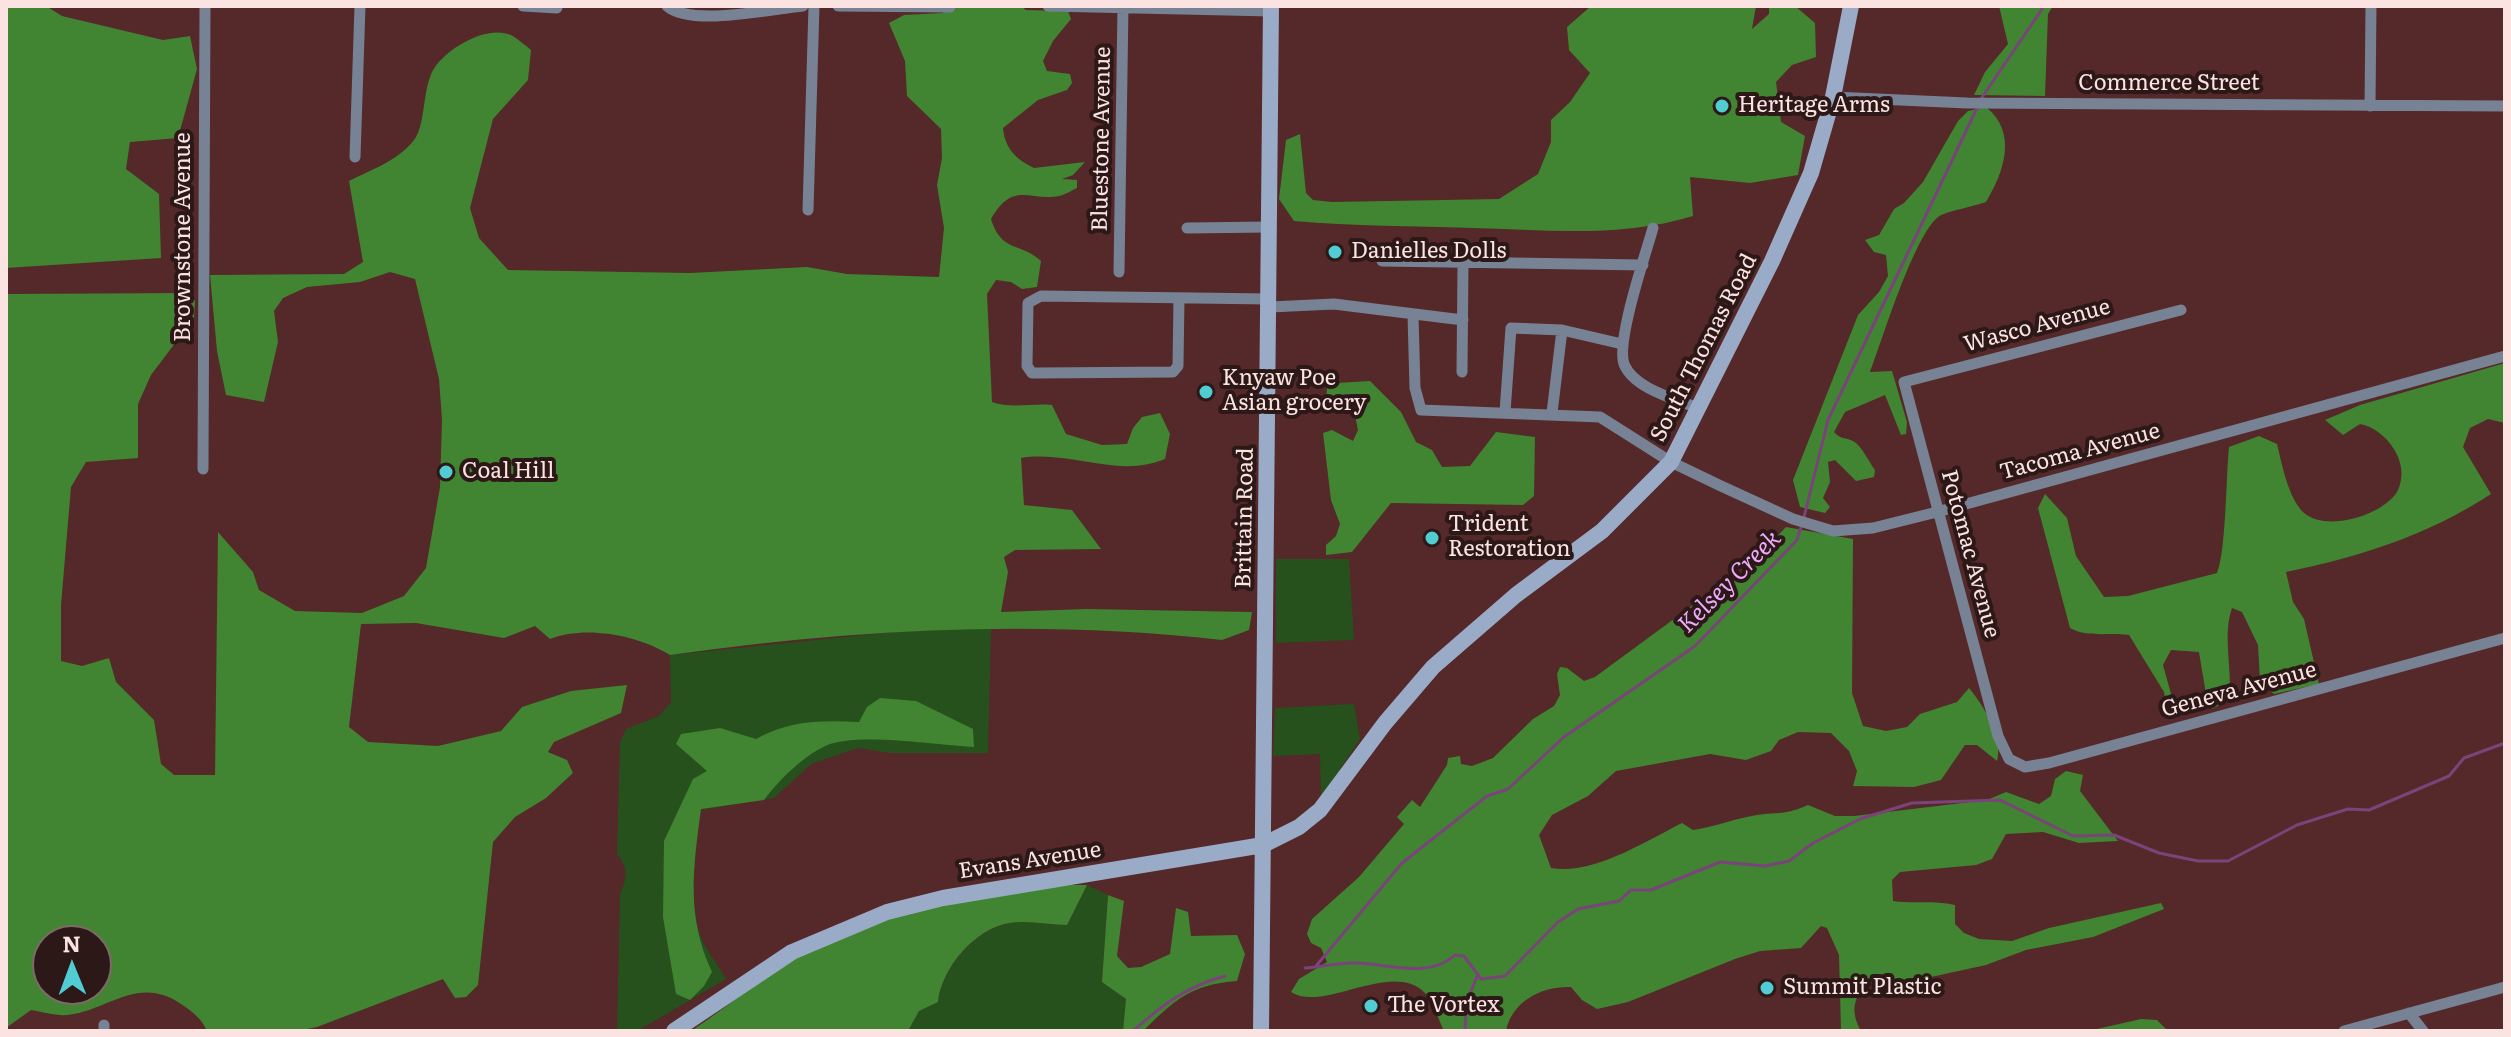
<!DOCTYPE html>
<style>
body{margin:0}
#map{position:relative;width:2511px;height:1037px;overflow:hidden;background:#552829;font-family:Literata,serif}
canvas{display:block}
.frame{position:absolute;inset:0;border:8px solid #fbe3e2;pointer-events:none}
.north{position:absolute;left:32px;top:925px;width:80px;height:80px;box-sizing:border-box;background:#2d1818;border:2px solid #7f6969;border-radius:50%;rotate:359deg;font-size:22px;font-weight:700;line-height:32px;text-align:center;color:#fbe3e2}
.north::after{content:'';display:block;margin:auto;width:28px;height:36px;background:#51ccd3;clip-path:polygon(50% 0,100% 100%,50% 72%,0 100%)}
</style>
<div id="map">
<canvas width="2511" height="1037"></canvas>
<div class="frame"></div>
<div class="north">N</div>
</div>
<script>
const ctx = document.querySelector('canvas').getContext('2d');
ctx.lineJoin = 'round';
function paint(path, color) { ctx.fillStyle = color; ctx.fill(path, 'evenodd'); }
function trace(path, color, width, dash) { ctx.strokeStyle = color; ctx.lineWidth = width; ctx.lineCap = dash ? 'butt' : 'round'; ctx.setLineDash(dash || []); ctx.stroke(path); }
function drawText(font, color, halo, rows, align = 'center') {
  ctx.font = font + ' Literata,serif'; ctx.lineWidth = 8; ctx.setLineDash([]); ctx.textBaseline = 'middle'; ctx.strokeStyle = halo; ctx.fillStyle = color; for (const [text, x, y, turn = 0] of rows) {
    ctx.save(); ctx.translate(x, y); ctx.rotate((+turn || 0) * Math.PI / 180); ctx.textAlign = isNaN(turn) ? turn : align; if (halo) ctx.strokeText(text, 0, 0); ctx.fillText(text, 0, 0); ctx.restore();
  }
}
const green = new Path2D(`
 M1276 559H1349L1354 640 1276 643Z
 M991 626 988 753H890L858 748 811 764 774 798 700 810C696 851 686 895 700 935 707 952 718 964 726 979L637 1031H617L620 894C628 877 628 868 617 854L620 742 626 729 659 716 671 702 670 655 904 631Z
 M1354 704 1360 739 1321 798 1320 754 1273 756 1275 708Z
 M1087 885 1108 895 1102 981 1126 999 1123 1031H908L919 1011 938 1002C941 969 975 929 1010 923 1027 920 1049 925 1067 925Z`);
const forest = new Path2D(`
 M6 6H46L62 16 163 40 190 36 197 69 178 138 130 142 126 169 159 194 161 258 6 268Z
 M942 6H1021L1026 10 1068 11 1071 19 1053 41 1043 61 1047 71 1070 74 1072 83 1067 90 1038 100 1003 128C1005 149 1016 159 1034 168L1085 162 1073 175 1062 179 1077 180V188C1072 190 1065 195 1059 196 1029 202 1014 180 991 219 1001 253 1021 242 1041 261L1037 287 1022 289 1011 282 996 280 987 294 992 402C1011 409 1032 403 1052 405L1066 434 1102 445 1127 444 1133 428 1142 417 1160 413 1170 434 1165 459C1118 479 1070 450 1021 458L1024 505 1072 510 1101 549 1015 550 1004 557 1008 572 1001 612 1086 609 1252 612 1249 630 1222 640C1039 619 853 629 670 655 638 635 585 625 550 639L535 626 504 638 416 623 361 624 349 727 368 742 438 746 501 731 522 707 571 691 627 685 621 713 554 742 548 752 567 760 573 773 546 798 515 817 493 842 478 985 466 997 455 998 443 979 317 1027 298 1031H207C202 1019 192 1011 181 1004 137 975 110 1010 68 1015 56 1016 43 1012 31 1010L6 1028V294L190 293 195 301 194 318 151 375 138 404V458L86 462 71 487 61 605V661L82 666 109 658 116 682 154 720 161 764 174 775H215L218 532 253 572 259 590 295 611 362 613 404 596 426 568 440 487 442 420 439 379 415 279 390 272 360 282 307 287 283 298 274 311 278 342 264 402 226 395 217 351 210 275 344 274 363 262 349 181C371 170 402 159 416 137 425 122 423 91 432 72 443 50 486 24 511 35 518 39 525 45 531 50L528 80 493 119 470 208 479 238 508 270 690 273 807 267 847 274 939 277 944 228 937 185 942 158 941 129 907 96 905 61 889 23 904 15 943 13ZM48 941H96V989H48Z
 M1591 6H1756L1752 29 1769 14V6H1795L1815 23 1816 57 1792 65 1776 82 1781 122 1805 136 1798 175 1750 183 1690 177 1693 216C1621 238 1547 230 1472 228 1412 226 1354 226 1294 221L1279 199 1286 140 1300 134 1306 193 1313 200 1332 202 1499 199 1538 174 1551 142V120L1570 102 1590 73 1569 50 1567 27Z
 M1999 6H2053L2048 14 2045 96 1974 95 1985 72 2008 44Z
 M1986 107C2018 133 2004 172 1986 202 1975 206 1944 212 1938 217 1913 238 1883 338 1870 372L1892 371 1907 422 1906 434 1901 435 1885 395 1845 412 1834 432C1841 440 1845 437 1853 441 1862 446 1869 462 1875 470L1874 477 1856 481 1835 460 1828 462 1830 482 1823 498 1830 507 1825 513 1800 507 1793 480 1858 315 1879 292 1888 276 1886 255 1874 252 1865 240 1879 235 1894 209 1904 203 1923 182 1958 121 1968 111Z
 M2505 363V423L2488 419 2470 428 2463 447 2491 494C2428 535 2360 557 2286 572L2293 602 2304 619 2319 684 2274 694 2260 681 2258 645 2242 612 2232 608C2222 637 2233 669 2229 700L2212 709 2207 700 2199 652 2171 650 2163 665 2175 708 2167 710 2164 692 2129 635C2109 632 2087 638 2070 628L2038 508 2045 494 2067 518 2076 556 2104 597 2128 596 2217 573C2226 553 2226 476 2229 447L2259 436 2277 444C2282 464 2288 498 2304 513 2328 533 2386 514 2398 490 2411 462 2386 429 2360 424L2343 435 2325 420 2360 405Z
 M1370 381 1401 412 1416 442 1432 450 1442 467 1470 466 1496 432 1535 437 1534 496 1523 505 1391 503 1352 552 1326 555V545L1336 536 1340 524 1331 500 1323 433 1332 430 1353 441 1358 430 1354 410 1326 400 1327 388 1337 383Z
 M1786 527 1853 539 1852 693 1863 726 1886 731 1907 727 1920 714 1957 702 1969 688C1983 705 2004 738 1997 761L1977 745H1965L1941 780 1914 787 1853 786 1857 771 1849 751 1831 733 1798 732 1779 740 1771 751 1746 760 1710 754 1616 771 1588 796 1552 815 1539 835 1551 868C1594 875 1644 842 1682 823L1693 830C1715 827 1736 818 1757 815 1780 812 1785 815 1808 805L1835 816H1854L1987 800 2006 792 2039 804 2051 796 2055 779 2066 771 2083 775 2080 791 2118 841 2079 843 2043 832 2006 834 1992 859 1976 865 1900 872 1892 880 1893 901C1915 904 1933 900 1955 905V924L1964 933 1979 939 2012 941 2049 928 2161 903 2164 909 2093 937 2026 950 1986 965 1931 977 1864 984C1853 1002 1851 1012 1861 1031H1841L1839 955 1827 928 1821 926 1801 948 1760 951 1735 959 1628 1002 1597 1009 1582 1000 1571 987C1542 986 1512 1001 1506 1031H1444C1438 1019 1434 1002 1424 992 1391 960 1323 1013 1291 992L1299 979 1327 962 1321 948 1311 943 1307 934 1312 919 1359 877 1404 824 1397 817 1412 800 1420 807 1447 765 1448 758 1460 756 1461 764 1472 766 1493 758 1533 719 1554 706 1560 695 1557 674 1560 667 1567 668 1584 681 1595 677 1697 602 1733 582Z
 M880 698 916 701 973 729 974 747C937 745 864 733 830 744 806 753 779 780 764 800L701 809C693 869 686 916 712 972L704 986 690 1000 676 994 663 917 664 841 693 779 707 771 676 744 681 734 720 728 756 739C789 720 822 720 859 722L867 707Z
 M1061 885H1087L1067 925C1049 925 1028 920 1010 923 975 928 941 969 938 1002L919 1011 908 1031H691C741 998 789 954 845 932 914 905 988 895 1061 885Z
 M1108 895 1124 901 1117 956 1128 968 1141 967 1170 954 1176 908 1188 912 1191 936 1237 935 1245 954 1237 981C1190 985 1176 999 1143 1031H1123L1126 999 1102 982Z
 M2141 1019 2157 1020 2168 1031H2088Z`);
const stream = new Path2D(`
 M1981 99 2044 6
 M1804 517 1828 420 1978 106
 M1316 966 1402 863 1487 796 1508 789 1564 737 1695 646 1797 540 1802 524
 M1305 968C1322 967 1340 962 1356 963 1389 964 1429 979 1455 955L1464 956 1481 979 1505 976 1558 922 1578 909 1619 901 1631 890H1651L1720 862 1765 866 1789 861 1813 843 1860 819 1912 803 2000 800 2073 836 2114 835 2159 853 2198 861H2228L2297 825 2348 809 2369 810 2449 776 2464 758 2505 743
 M1133 1031C1162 1005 1187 986 1225 976
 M1465 1031 1466 1004 1478 974`);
const street = new Path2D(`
 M523 6 557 8
 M667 6C691 27 772 9 803 6
 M838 6 950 7
 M1048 6 1271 11
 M1833 97 1967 103 2505 106
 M2370 106 2371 6
 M355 157 360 6
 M808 210 814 6
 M1187 228 1269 227
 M1653 228C1645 256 1616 341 1624 364 1634 389 1676 399 1698 408
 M1382 261 1643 265
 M1119 272 1123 6
 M1179 298 1178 366 1173 372 1038 373H1032L1027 366 1028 303 1041 296 1270 299
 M1270 307 1334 304 1463 320
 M2181 310 1904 382 1998 736 2009 759 2025 767 2049 763 2505 638
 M1413 315 1415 388 1421 410 1600 417 1671 462 1721 486 1793 519 1833 531 1873 528 1937 512 2505 356
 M1462 372 1463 264
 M1505 412 1511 328 1562 330 1622 344
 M1552 413 1562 330
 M203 469 205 6
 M2409 1013 2423 1031
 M104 1031V1025
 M2344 1031 2505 987`);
const secondary = new Path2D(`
 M674 1031 792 952 887 912 943 898 1263 845 1299 827 1320 810 1385 723 1433 667 1516 595 1602 531 1671 462 1772 261 1811 173 1833 97 1851 6
 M1261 1031 1271 6`);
const markers = [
 [1722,106,8,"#51ccd3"],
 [1335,252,8,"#51ccd3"],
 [1206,392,8,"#51ccd3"],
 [446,472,8,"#51ccd3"],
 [1432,538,8,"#51ccd3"],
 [1767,988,8,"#51ccd3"],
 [1371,1006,8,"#51ccd3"]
];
const streetNames = [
 ["Commerce Street",2169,84],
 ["Bluestone Avenue",1102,139,-89],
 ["Brownstone Avenue",184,237,-90],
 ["Wasco Avenue",2037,326,-15],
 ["South Thomas Road",1704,348,-63],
 ["Tacoma Avenue",2080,452,-15],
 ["Brittain Road",1245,518,-89],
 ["Potomac Avenue",1970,554,75],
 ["Geneva Avenue",2239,690,-15],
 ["Evans Avenue",1030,861,-9]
];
const poiNames = [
 ["Heritage Arms",1738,106],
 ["Danielles Dolls",1351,252],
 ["Knyaw Poe",1222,379],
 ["Asian grocery",1222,404],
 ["Coal Hill",462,472],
 ["Trident",1448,525],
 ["Restoration",1448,550],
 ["Summit Plastic",1783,988],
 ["The Vortex",1387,1006]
];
const waterNames = [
 ["Kelsey Creek",1730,582,-45]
];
paint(green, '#26511d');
paint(forest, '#418432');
trace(stream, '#7a447b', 3);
trace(street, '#778294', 11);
trace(secondary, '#9aabc8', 16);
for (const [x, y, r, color] of markers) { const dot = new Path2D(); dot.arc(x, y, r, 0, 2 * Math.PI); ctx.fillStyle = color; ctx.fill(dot); trace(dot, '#2d1818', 3); }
drawText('22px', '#fbe3e2', '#2d1818', streetNames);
drawText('22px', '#fbe3e2', '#2d1818', poiNames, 'left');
drawText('italic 24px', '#edabfc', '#2d1818', waterNames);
</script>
